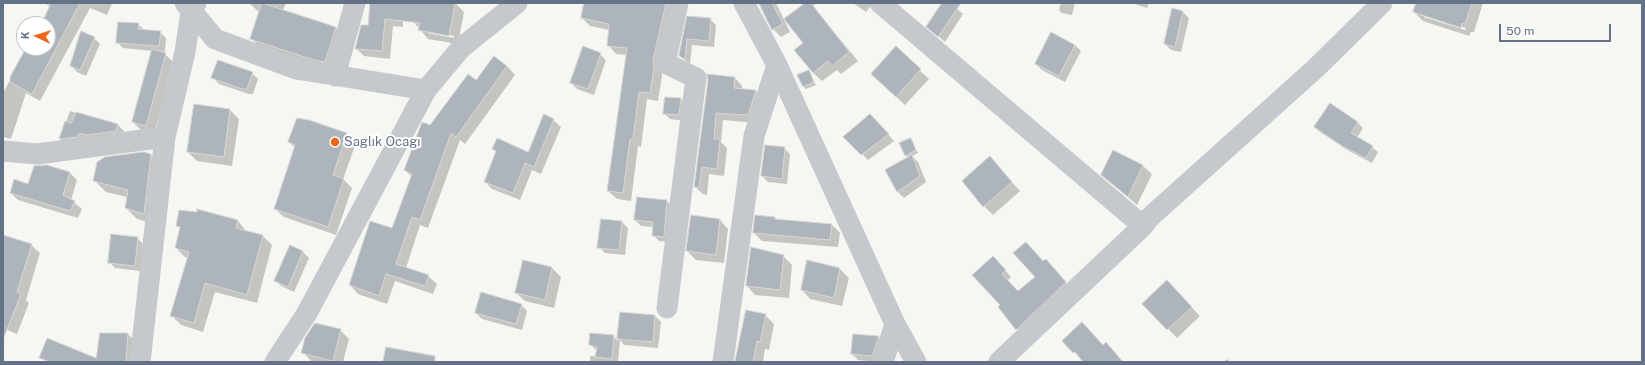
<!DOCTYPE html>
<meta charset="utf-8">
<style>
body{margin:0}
#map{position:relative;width:1645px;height:365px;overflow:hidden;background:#f6f6f2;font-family:"Public Sans",sans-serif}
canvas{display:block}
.frame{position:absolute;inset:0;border:4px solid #637286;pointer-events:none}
.north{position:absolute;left:16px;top:16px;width:40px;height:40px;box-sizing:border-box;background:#fff;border:1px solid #c1c7cf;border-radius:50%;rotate:274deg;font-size:11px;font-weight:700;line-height:16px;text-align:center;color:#637286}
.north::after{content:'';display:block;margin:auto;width:14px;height:18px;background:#ef661a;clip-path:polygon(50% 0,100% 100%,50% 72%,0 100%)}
.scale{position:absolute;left:1499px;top:24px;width:112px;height:18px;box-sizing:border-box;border:2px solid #637286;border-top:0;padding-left:5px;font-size:12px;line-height:14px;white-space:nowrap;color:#637286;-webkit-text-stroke:3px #fff;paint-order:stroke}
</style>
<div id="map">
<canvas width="1645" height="365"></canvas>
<div class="frame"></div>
<div class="north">K</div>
<div class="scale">50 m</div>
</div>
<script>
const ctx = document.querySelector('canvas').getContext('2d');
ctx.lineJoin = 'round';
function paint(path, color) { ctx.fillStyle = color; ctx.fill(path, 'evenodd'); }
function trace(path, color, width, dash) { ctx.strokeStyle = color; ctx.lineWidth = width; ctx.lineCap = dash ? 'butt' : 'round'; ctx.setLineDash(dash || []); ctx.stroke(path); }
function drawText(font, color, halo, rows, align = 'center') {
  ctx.font = font + ' "Public Sans",sans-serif'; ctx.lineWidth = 4; ctx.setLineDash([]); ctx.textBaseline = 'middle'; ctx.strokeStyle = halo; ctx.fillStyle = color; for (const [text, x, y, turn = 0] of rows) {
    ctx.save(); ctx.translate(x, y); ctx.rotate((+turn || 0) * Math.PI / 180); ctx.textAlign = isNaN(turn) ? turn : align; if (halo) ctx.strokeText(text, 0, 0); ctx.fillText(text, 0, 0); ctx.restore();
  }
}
const shadow = new Path2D(`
 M44 3H112L107 15 90 8 40 101 26 93 11 139 3 137V93L27 48H48V24H43L51 7Z
 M249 3H286L283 10 336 28 347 39 336 72 262 49 251 38 260 13Z
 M371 3H403V27L393 26 390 59 364 56 356 48 368 27Z
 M415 3H455L464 12 458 44 428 39 413 21ZM428 31 454 36V38L428 33Z
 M585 3H677L661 69 662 76 658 101 647 99 641 147 638 146 631 201 617 199 608 191 627 55 616 54 608 45 609 30 590 26 582 18Z
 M760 3H776L790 32 781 37 773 29Z
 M802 3H816L813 6 858 61 841 74 837 70 822 81 813 73 804 43V5Z
 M853 3H873L866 12Z
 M943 3H950L963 14 945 42 934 32Z
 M1061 3H1075L1072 15 1062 13 1059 10Z
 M1132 3H1149L1147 8Z
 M1417 3H1483L1474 32H1471L1469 36 1423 21 1414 12ZM1424 14 1466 28 1465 30 1424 17Z
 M1173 9 1183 12 1189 18 1181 52 1171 50 1165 44Z
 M688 17 710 19 716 25 714 47 692 45 690 64 680 56Z
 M138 24 145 31 160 32 166 38 165 52 160 51 165 54 174 63 154 134 142 131 133 122 153 51 123 48 117 42Z
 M94 38 100 44 86 76 77 72 71 66Z
 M1075 45 1081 51 1065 82 1042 70 1036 64Z
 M896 48 929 79 905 105 881 83Z
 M600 54 606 60 594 95 577 89 571 83Z
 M507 66 515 75 465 144 460 140 428 228 420 225 406 268 428 276 437 284 433 294 395 281 387 304 358 294 350 285 393 229 412 177 405 170 430 127Z
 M808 71 816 85 806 89 804 87Z
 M252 73 258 79 253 94H249L219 84 213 78Z
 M735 78 742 86V89L756 91 763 98 755 123 723 120 721 142 727 148 724 176 709 174 707 195 703 194 695 187 709 79Z
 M666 98 681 99 687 105 685 121 670 119 664 113Z
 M1330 104 1358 123 1363 128 1357 138 1372 147 1378 152 1372 163 1349 151 1320 132 1315 127Z
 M230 110 239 119 232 166 197 161 188 152Z
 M70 111 91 118 118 125 124 131 122 137 66 145 60 139Z
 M553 120 561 127 541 174 532 170 520 200 492 189 485 182 497 152 494 149 528 153Z
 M309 121 347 134 356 143 343 179 352 188 336 235 284 217 275 209 295 148 289 142Z
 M876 121 894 141 868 160 845 137Z
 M910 139 918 153 912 156 918 162 926 182 904 198 898 192 886 170 909 158 905 155Z
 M784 148 790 154 787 184 768 182 762 176Z
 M1113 151 1143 166 1152 174 1137 205 1102 174Z
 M151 155 162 166 155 224 137 219 126 208 127 197 106 192 95 181Z
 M990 158 1020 191 993 215 984 206Z
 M69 172 77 180 71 200 82 209 78 218 18 200 11 193 29 185Z
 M667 201 673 207 670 242 659 241 653 235 654 227 641 226 635 220Z
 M198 211 238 221 247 232 263 236 272 245 257 303 215 292 203 332 181 325 172 316 188 258 185 257 176 248 181 229 178 226 197 213Z
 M775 218 776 220 832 225 840 233 838 247 762 241 754 233Z
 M602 220 622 222 628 228 625 255 605 253 599 247Z
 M720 220 728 229 724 263 696 260 687 251Z
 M3 236 31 245 40 253 26 300 29 303 17 334 3 328Z
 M137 238 143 244 140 271 115 268 109 262Z
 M290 246 303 252 309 258 294 292 281 286 275 280Z
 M783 256 792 265 789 298 755 295 747 286Z
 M523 262 552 268 561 277 554 308 525 301 516 293Z
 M808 262 840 269 849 278 842 306 810 299 802 290Z
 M1043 262 1052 266 1071 289 1023 335 1017 329 1002 306 999 263 1011 277 1007 281 1018 292 1036 277Z
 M1176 291 1200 316 1177 338 1144 304Z
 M521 305 527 311 522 330 482 319 476 313Z
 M621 313 655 316 661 322 658 348 624 345 620 340 618 362H590V356H597V351L590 344 613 336 618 341Z
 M765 315 774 324 769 350 765 349 763 362H736Z
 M340 330 349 339 343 362H315L311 361 303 352Z
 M101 334H128L137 343 136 362H96Z
 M878 337 884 343 878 362 858 360 852 354Z
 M1227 359 1230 362H1224Z`);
const building = new Path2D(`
 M51 3H80L32 94 10 82V77L26 48H48V24H42Z
 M262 3 336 27 325 62 314 60 250 39Z
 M370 3H455L449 36 418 30 420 23 385 19 382 51 355 49 361 25H368Z
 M584 3H666L653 60 654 67 650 93 639 92 633 139H630L623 193 607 191 627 48 607 46 609 24 581 18Z
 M759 3H772L783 24 772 30Z
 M805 3H811L849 52 832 66 828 61 813 73 794 50 803 43 784 19Z
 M942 3H961L938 37 926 27Z
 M1416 3H1472L1465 24 1462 23 1461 28 1413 12Z
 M1172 8 1183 11 1175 47 1164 44Z
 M687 16 711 18 709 41 687 39 685 59 679 56Z
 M118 22 139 23 138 29 161 31 159 46 116 43Z
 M81 31 95 37 80 70 70 66Z
 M1051 32 1075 45 1059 76 1035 64Z
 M583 46 601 53 588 89 570 83Z
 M896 46 921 69 896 97 871 74Z
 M152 49 166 53 146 126 132 122Z
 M494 56 507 66 456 137 451 133 420 220 412 217 396 264 429 275 425 286 386 274 379 296 349 285 370 221 392 228 412 174 404 170 422 122 430 125 468 74 476 80Z
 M218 60 253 72 247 89H242L211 78Z
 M809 70 814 82 803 87 797 75Z
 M707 74 735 77 734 88 756 90 748 115 716 113 714 139H720L717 169 702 167 699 188 694 187 708 80Z
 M665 97 681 98 679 115 663 114Z
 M1330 103 1358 122 1351 133 1373 146 1366 158 1342 146 1314 127Z
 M194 104 230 109 224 157 187 152Z
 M76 112 118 124 116 131 87 135 79 133 77 137 59 139 65 121 71 123Z
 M544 114 554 119 534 167 525 163 513 193 484 182 496 151 492 149 497 138 528 152Z
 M870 114 889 134 861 155 843 137Z
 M297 118 309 120 347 133 333 175 344 179 328 227 274 209 295 145 288 142Z
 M911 138 916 150 905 156 899 143Z
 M765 145 785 147 782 179 761 176Z
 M1113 150 1143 165 1128 197 1101 175Z
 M144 152 151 154 144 214 125 208 128 190 93 181 97 162 105 157Z
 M912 155 920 176 897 192 885 170Z
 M990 156 1012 182 983 207 962 181Z
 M47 165 70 172 63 195 75 201 70 211 10 193 14 179 28 184 34 166Z
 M637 197 667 200 664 237 652 236 653 222 634 220Z
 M197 209 238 220 236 228 263 235 247 295 205 283 194 323 170 316 189 252 175 248 180 227 176 226 179 210 197 212Z
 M691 215 720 219 716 255 686 251Z
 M755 215 775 217V219L832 224 830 240 753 233Z
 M601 219 622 221 619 250 597 248Z
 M111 234 138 237 135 266 108 263Z
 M3 235 32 244 17 292 21 294 4 337Z
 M1026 242 1043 261 1046 259 1066 282 1016 330 998 307 1000 305 972 275 993 256 1006 270 1002 274 1018 291 1035 277 1013 253Z
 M290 245 303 251 288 287 274 281Z
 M751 247 784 255 780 290 746 286Z
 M523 260 552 267 545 300 515 293Z
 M807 260 840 268 834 298 801 290Z
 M1167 280 1192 307 1167 330 1142 304Z
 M481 292 522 304 516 324 475 313Z
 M746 310 766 314 760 342 757 341 753 362H735Z
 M620 312 655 315 653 342 617 339Z
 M1082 322 1103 345 1106 342 1123 362H1083L1075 352 1073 353 1062 341Z
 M315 323 341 329 333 361 301 353 305 338Z
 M100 333H128L126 362H50L39 358 47 338 96 358Z
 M590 333 614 335 612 359 595 357 597 347 589 345Z
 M853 334 879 336 872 356 851 354Z
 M386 347 435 356V362H383Z`);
const minor = new Path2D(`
 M185 3 215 39 296 69 426 90
 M744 3 777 65 895 324 916 362
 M880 3 1143 226
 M335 76 355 3
 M3 151 37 154 165 137
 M667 308 696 78 665 63 678 3
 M140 362 165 137 185 52 191 12 196 3
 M275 362 307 313 426 90 461 48 517 3
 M723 362 754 136 777 65
 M883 362 895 324
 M999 362 1143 226 1149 218 1316 68 1382 3`);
const markers = [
 [335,142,5,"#ef661a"]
];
const poiNames = [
 ["Saglık Ocagı",344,142]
];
paint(shadow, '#0003');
paint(building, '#adb4bb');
trace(building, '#d7d8d5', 1);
trace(minor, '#c5c8cc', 21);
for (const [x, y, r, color] of markers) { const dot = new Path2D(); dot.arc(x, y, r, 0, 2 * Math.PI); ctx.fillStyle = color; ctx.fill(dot); trace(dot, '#fff', 1.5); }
drawText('13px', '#637286', '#fff', poiNames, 'left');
</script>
